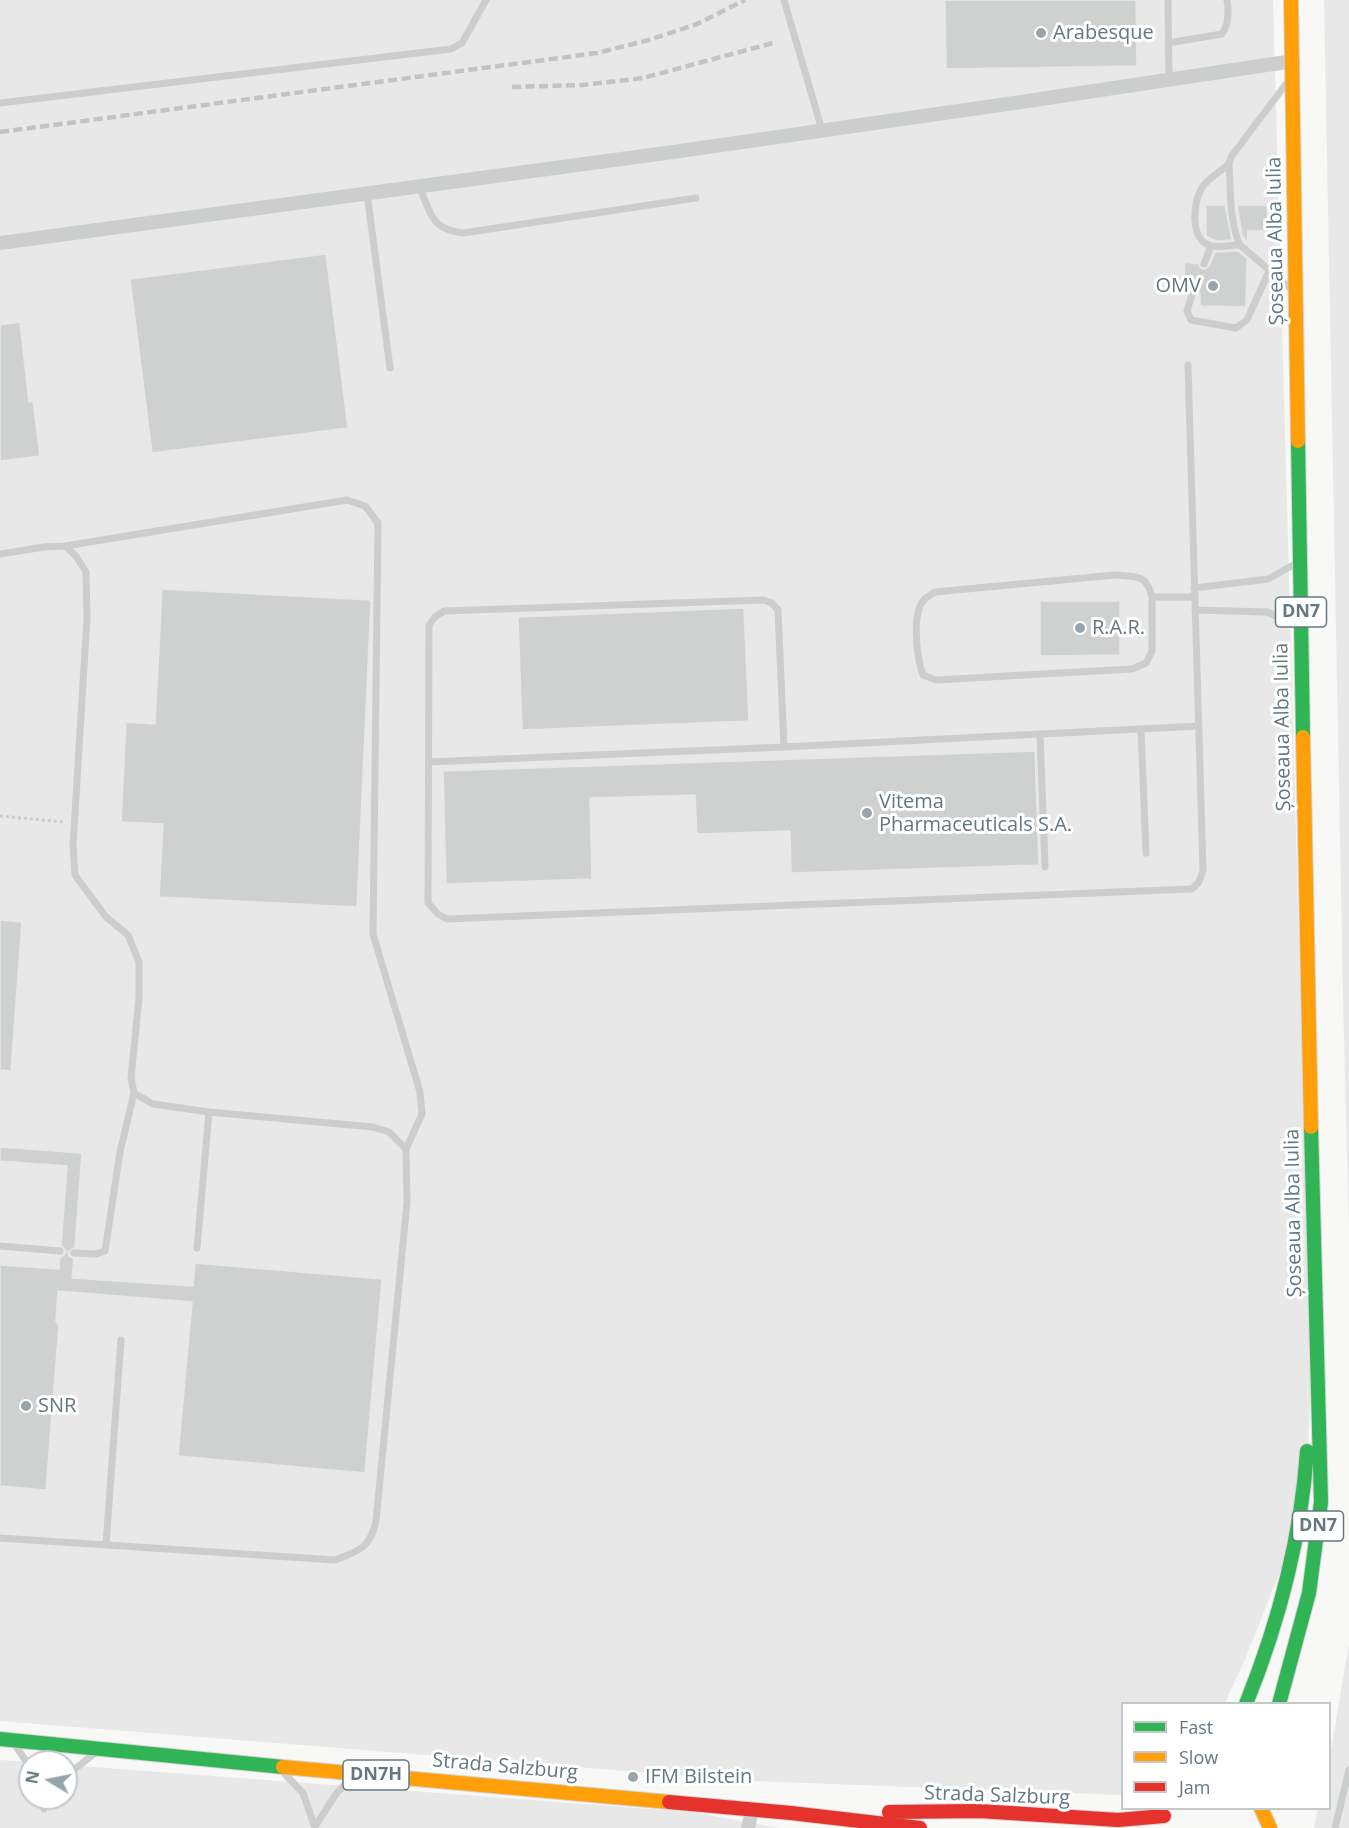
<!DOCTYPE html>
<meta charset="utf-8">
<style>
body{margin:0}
#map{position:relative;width:1349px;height:1828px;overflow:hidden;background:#f8f8f7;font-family:"Open Sans",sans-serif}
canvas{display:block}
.legend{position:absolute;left:1121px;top:1702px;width:210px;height:108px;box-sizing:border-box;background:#fff;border:2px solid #c1c9cd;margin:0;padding:8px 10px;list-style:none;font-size:18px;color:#637881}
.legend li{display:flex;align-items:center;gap:12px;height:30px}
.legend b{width:30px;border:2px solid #c1c9cd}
.north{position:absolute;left:18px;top:1750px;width:60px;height:60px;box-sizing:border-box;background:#fff;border:2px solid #c1c9cd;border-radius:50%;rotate:280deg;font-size:16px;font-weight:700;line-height:24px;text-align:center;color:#637881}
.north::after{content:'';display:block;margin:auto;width:21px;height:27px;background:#97a5aa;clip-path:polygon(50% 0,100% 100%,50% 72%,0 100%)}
</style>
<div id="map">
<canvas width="1349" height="1828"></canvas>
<ul class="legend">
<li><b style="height:8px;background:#30b455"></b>Fast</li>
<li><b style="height:8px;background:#ff9f0a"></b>Slow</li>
<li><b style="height:8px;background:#e5322d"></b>Jam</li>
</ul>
<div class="north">N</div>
</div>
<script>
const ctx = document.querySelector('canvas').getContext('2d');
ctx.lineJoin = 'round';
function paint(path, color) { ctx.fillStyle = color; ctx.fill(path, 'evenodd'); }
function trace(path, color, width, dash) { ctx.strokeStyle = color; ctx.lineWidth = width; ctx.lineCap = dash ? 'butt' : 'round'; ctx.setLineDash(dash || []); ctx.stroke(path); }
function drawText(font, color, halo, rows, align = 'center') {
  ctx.font = font + ' "Open Sans",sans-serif'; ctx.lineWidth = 6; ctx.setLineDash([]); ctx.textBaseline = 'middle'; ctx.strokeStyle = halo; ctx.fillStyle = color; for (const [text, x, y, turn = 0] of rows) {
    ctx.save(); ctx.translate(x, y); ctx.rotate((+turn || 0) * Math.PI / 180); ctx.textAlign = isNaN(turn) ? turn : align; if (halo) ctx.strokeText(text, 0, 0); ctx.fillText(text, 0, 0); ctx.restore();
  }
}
const built = new Path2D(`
 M0 0H1273L1311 1375 1307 1469 1300 1521 1246 1657 1225 1703 1122 1704V1795L753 1781 0 1721Z
 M1324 0H1349V1230L1343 996Z
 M1349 1644V1828H1314L1318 1809 1330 1808V1756Z
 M0 1760 31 1762 30 1798H66V1765L691 1812 780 1828H0Z`);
const building = new Path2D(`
 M945 0H1136L1137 66 946 69Z
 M1206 205H1225L1232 240 1216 241 1206 236Z
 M1237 205H1267L1268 231H1248L1247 244 1242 234Z
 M1238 251 1247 258 1246 307 1200 306V294H1198L1194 289 1189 290 1186 294H1180V277L1184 278 1185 262 1199 264 1200 268 1205 269 1209 266 1215 252Z
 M326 254 348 428 152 453 130 279Z
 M20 322 29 402 33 401 40 456 0 461V325Z
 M162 589 371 600 357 907 159 897 163 824 121 822 126 722 155 724Z
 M1040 601H1120V655L1040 656Z
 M744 608 749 721 522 730 518 617Z
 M1035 751 1039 865 791 873 790 831 697 834 695 795 590 798 592 879 446 884 443 771Z
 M0 920 22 922 11 1071 0 1070Z
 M0 1147 82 1153 75 1247 68 1252 69 1256 74 1259 72 1278 193 1286 195 1263 382 1279 365 1473 178 1456 192 1302 58 1291 56 1321 59 1326 46 1490 0 1486V1265L59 1269 60 1257 64 1255 66 1251 61 1245 67 1166 0 1161Z`);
const path = new Path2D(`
 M0 816 64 822`);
const lane = new Path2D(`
 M784 0 822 130
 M1168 0 1169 80
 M1168 43 1222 34C1229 24 1229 12 1227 0
 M1286 84 1231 157 1229 164C1231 190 1229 222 1240 245L1290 288
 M0 103 451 49 462 43 486 0
 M1229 164C1221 171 1210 177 1204 185 1192 199 1189 242 1212 246 1220 248 1231 245 1240 245
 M419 186C431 213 430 229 463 233L696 198
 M367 193 390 368
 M1204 264 1211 246
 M1192 294 1187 311 1191 320 1236 328 1247 320 1269 271
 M65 546 347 500 365 506 378 523 373 934 420 1092 422 1114 406 1149
 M0 554 44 547 65 546 76 556 86 572 87 618 73 846 75 875 106 917 128 935 139 962V998L131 1078 134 1093 153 1104 209 1112 373 1127 389 1132 406 1149 407 1202 376 1521C370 1548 359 1551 335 1560L0 1538
 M1115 575C1136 577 1146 573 1152 597V651L1146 663 1132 669 1113 670 936 680 923 675C917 659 911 614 924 600 926 597 932 594 935 592Z
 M1194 588 1268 579 1295 564
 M1152 597H1195
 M1195 610 1267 612 1297 626
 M1141 729 1146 853
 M1040 734 1045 867
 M784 747 778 610 772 603 763 600 444 611 435 617 429 625 428 903 438 914 447 919 1192 889 1199 882 1203 870 1188 365
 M429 762 784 747 1199 726
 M0 1246 60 1251
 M197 1248 209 1112
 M74 1253 96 1254 105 1251 120 1152 134 1093
 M106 1544 121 1340
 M15 1745 30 1767
 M284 1773 303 1793 315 1828
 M66 1776 95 1753
 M44 1809 46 1798
 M315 1827 336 1794 351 1778
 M1335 1828 1349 1770`);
const street = new Path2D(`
 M0 243 673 152 1021 102 1293 61
 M748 1828 752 1811`);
const fast = new Path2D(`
 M1298 441 1303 737
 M1246 1704C1279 1622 1301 1540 1307 1451
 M1279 1704 1309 1593 1321 1502 1311 1127
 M0 1739 283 1767`);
const slow = new Path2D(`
 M1291 0 1298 441
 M1303 737 1311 1127
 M283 1767 669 1802
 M1261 1808 1270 1828`);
const jam = new Path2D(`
 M669 1802 791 1813 920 1828
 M889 1812 979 1811 1118 1820 1164 1816`);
const rail = new Path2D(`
 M512 87 583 85 643 78 773 43
 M0 132 597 53 649 40 697 24 745 0`);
const markers = [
 [1041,33,6,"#97a5aa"],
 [1213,286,6,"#97a5aa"],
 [1080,628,6,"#97a5aa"],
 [867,813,6,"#97a5aa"],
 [26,1406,6,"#97a5aa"],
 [633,1777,6,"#97a5aa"]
];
const shields = [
 [1301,612,51],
 [1318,1526,51],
 [376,1775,66]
];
const shieldNames = [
 ["DN7",1301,612],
 ["DN7",1318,1526],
 ["DN7H",376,1775]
];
const poiNames = [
 ["Arabesque",1053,33],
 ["OMV",1201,286,"right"],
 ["R.A.R.",1092,628],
 ["Vitema",879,802],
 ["Pharmaceuticals S.A.",879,825],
 ["SNR",38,1406],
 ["IFM Bilstein",645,1777]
];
const streetNames = [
 ["Șoseaua Alba Iulia",1276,241,-91],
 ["Șoseaua Alba Iulia",1283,727,-91],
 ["Șoseaua Alba Iulia",1294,1213,-91],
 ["Strada Salzburg",505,1767,5],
 ["Strada Salzburg",997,1796,2]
];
paint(built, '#e7e8e7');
paint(building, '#cfd1d1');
trace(building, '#e7e7e6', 1.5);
trace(fast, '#d4d5d5', 16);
trace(slow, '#d4d5d5', 16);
trace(jam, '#d4d5d5', 16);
trace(path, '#c9cbcc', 3, [3, 3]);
trace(lane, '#cccece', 7);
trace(street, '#cccece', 14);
trace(fast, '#30b455', 14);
trace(slow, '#ff9f0a', 14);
trace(jam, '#e5322d', 14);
trace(rail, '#c2c3c4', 4.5, [9, 4.5]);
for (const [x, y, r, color] of markers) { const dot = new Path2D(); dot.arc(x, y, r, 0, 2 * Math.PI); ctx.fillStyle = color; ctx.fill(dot); trace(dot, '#fff', 2); }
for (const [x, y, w] of shields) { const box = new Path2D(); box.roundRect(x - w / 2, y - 15, w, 30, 4.5); ctx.fillStyle = '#fff'; ctx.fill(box); trace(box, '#637881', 1.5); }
drawText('bold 18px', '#637881', null, shieldNames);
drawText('20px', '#637881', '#fff', poiNames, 'left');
drawText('20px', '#637881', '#fff', streetNames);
</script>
